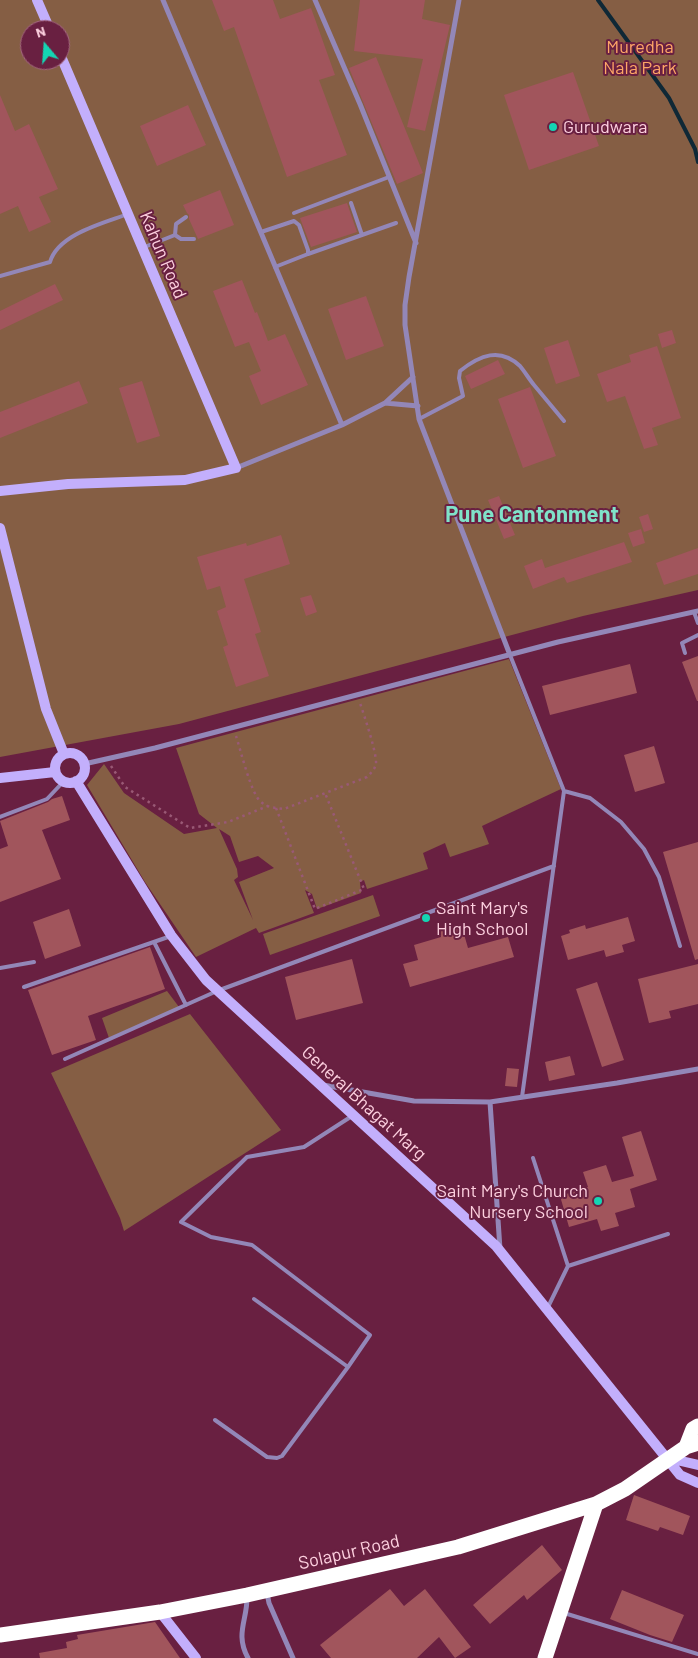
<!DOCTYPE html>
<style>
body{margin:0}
#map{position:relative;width:698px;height:1658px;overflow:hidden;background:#692041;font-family:Barlow,sans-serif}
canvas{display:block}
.north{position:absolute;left:20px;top:20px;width:50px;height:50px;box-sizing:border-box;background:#692041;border:1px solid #a46680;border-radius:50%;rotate:342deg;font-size:14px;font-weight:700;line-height:20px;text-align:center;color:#fdd0df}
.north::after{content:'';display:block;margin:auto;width:18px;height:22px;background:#14d5b3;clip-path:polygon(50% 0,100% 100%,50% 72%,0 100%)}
</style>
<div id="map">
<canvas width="698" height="1658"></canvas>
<div class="north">N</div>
</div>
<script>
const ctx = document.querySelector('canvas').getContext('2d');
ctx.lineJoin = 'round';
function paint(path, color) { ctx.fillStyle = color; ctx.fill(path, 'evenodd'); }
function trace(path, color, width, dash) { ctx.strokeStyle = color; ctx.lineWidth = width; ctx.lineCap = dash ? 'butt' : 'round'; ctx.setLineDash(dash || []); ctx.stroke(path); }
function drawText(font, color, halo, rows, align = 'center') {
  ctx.font = font + ' Barlow,sans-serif'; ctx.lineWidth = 4; ctx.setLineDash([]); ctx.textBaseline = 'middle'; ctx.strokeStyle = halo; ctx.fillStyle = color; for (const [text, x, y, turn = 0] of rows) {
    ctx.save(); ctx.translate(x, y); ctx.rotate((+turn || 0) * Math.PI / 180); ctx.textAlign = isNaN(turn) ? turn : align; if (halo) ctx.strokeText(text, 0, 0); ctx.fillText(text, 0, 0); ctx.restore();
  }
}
const green = new Path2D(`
 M0 0H698V590L583 616 179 724 0 757ZM30 30H60V60H30Z
 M509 659 561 789 482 826 489 844 450 857 445 843 423 853 428 869 367 889 364 880 360 882 361 893 317 909 312 894 305 890 314 913 259 933 256 928 196 957 145 882 87 785 104 764 124 793 184 834 217 828 199 814 176 748ZM219 829 230 836 239 862 258 856 274 868 239 882 253 920 234 880 238 877 237 869Z
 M373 895 380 916 270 955 263 934Z
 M167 991 179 1007 109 1038 102 1018Z
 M190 1014 281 1130 124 1231 120 1218 51 1073Z`);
const stream = new Path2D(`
 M598 0 669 98 695 149 698 162`);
const building = new Path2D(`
 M212 0H273L280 19 311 8 335 75 319 80 347 155 287 177 234 27 224 31Z
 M360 0H425L422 19 450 25 425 131 407 127 423 59 354 51Z
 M376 57 423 173 397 184 349 68Z
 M573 72 599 146 529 170 504 95Z
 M0 95 15 131 29 124 58 189 39 197 51 222 29 232 18 206 0 214Z
 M188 105 206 145 157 166 140 126Z
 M220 190 234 225 198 239 189 219V215L187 213 183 205Z
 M347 203 357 232 311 247 300 218Z
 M242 280 255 313 257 312 268 341 285 334 308 385 261 405 249 376 261 371 249 342 235 347 213 291Z
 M55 284 63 300 0 330V311Z
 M366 296 384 346 346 360 328 309Z
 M672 330 676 343 662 348 658 334Z
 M568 340 580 376 556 384 544 348Z
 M657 346 681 418 652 428 658 445 644 449 625 396 607 402 597 374 631 362 629 355Z
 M498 360 505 374 471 389 465 376Z
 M79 381 88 403 0 438V412Z
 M142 381 160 436 137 443 119 388Z
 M530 387 556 456 523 468 498 399Z
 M499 496 515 535 504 539 488 500Z
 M648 514 653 529 644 532 639 517Z
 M641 529 645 543 633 547 628 533Z
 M281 535 290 564 244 579 261 632 255 634 269 676 236 687 223 647 228 645 217 611 226 607 220 586 207 590 197 557 246 543 247 546Z
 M624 542 632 562 567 583 564 577 533 589 524 566 542 559 545 568Z
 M698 548V574L664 585 656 563Z
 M311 595 317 612 306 616 300 598Z
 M698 656V701H697L682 662Z
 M630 664 637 693 550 715 542 686Z
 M654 746 665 783 635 792 624 755Z
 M62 796 70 820 42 830 61 879 0 902V849L8 846 0 821 48 802 52 799Z
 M698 842V959L695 960 663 852Z
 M69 909 81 946 45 959 33 922Z
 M628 917 635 941 622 945 624 952 606 957 604 950 568 960 561 936 570 933 569 930 585 925 586 929Z
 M461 924 468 948 508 937 514 957 410 987 403 964 418 960 414 945 441 937 439 930Z
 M150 947 165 989 88 1016 96 1040 52 1055 28 990Z
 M352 959 363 1003 296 1020 285 977Z
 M698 964V1004L669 1011 671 1018 649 1023 638 979Z
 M597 982 624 1060 602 1067 576 989Z
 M570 1056 575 1075 549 1081 545 1062Z
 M507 1068 519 1069 517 1087 505 1086Z
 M641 1131 657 1180 630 1189 635 1207 615 1213 619 1226 601 1231 597 1219 569 1227 560 1196 588 1187 583 1172 606 1165 612 1182 634 1176 622 1137Z
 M634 1495 690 1516 683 1535 660 1527 658 1531 626 1520Z
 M542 1545 562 1570 527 1600 524 1595 490 1624 473 1605Z
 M390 1589 404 1606 425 1589 471 1647 455 1658 439 1637 417 1658H331L320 1645Z
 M622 1590 684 1615 672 1642 650 1635 610 1619Z
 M155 1622 180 1658H40L39 1653 67 1648 66 1642 78 1639 77 1635Z`);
const path = new Path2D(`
 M236 736C241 751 251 794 261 802 268 808 276 808 284 809L367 777C371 773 375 769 376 764 377 753 364 715 360 703
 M111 766 125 787 190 828 228 822 268 806
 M276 808 315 909 364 889 325 793`);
const lane = new Path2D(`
 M351 203 362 235
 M294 213 389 177
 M186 217 176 224 175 235 181 239H194
 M261 232 294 221 299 225 308 250V254L275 267
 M142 248 175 235
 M308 254 396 223
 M0 276 50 262C58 234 104 223 128 214
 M419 419 463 396 459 378 460 371C480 355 500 347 520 366 525 372 529 379 534 385 544 397 554 409 564 421
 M694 612 698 623
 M685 653 682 643 698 635
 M510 655 564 791 522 1097
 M564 791 590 798 621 822 644 849 659 877 680 946
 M0 817 47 799 64 781
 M154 942 186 1005
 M0 968 34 962
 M24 987 171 936
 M65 1059 217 991 554 866
 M533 1158 568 1266 548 1307
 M568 1266 668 1234
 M254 1299 348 1367
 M215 1420 267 1457 277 1458 282 1456 348 1367 370 1335 252 1245 211 1237 181 1222 247 1157 304 1147 352 1116
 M564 1613 698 1654`);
const street = new Path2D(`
 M163 0 342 425
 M315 0 360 104 416 243
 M459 0 409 277 405 305V325L419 419 510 655
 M385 403 418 406
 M236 468 342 425 385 403 413 377
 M84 764 155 748 558 642 698 611
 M323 1085 414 1101 490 1102 617 1083 698 1069
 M490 1102 500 1249
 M267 1593 269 1603 293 1658
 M247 1598C247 1621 235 1634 248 1658`);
const secondary = new Path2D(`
 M37 0 50 30
 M0 491 68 484 185 480 236 468 60 54
 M0 528 46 709 64 754
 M55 768a15 15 0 1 1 30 0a15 15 0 1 1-30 0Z
 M0 778 55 772
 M76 781 171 935 206 980 496 1246 680 1475 698 1483
 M668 1458 698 1465
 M160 1612 196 1658`);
const highway = new Path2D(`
 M686 1447 693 1429 698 1426
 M0 1635 160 1612 247 1595 458 1547 596 1504 625 1489 686 1447 698 1443
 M545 1658 596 1504`);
const markers = [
 [553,127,5,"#14d5b3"],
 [426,918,5,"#14d5b3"],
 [598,1201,5,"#14d5b3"]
];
const parkNames = [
 ["Muredha",640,47],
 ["Nala Park",640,68]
];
const poiNames = [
 ["Gurudwara",563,127],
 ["Saint Mary's",436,908],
 ["High School",436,929],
 ["Saint Mary's Church",588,1191,"right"],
 ["Nursery School",588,1212,"right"]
];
const streetNames = [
 ["Kahun Road",163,255,67],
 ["General Bhagat Marg",364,1103,42],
 ["Solapur Road",349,1552,-13]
];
const districtNames = [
 ["Pune Cantonment",532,515]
];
paint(green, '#855e44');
trace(stream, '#0f2836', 4);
paint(building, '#a1555c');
trace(path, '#995975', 2.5, [2.5, 4]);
trace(lane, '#9387b8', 4);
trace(street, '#9387b8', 5);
trace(secondary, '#c3affc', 10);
trace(highway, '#fff', 15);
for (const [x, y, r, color] of markers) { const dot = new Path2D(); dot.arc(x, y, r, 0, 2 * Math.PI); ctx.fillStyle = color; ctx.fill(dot); trace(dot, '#692041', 2); }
drawText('18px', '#ffa767', '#692041', parkNames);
drawText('18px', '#fdd0df', '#692041', poiNames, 'left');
drawText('18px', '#fdd0df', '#692041', streetNames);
drawText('bold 22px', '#80e2c9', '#692041', districtNames);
</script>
